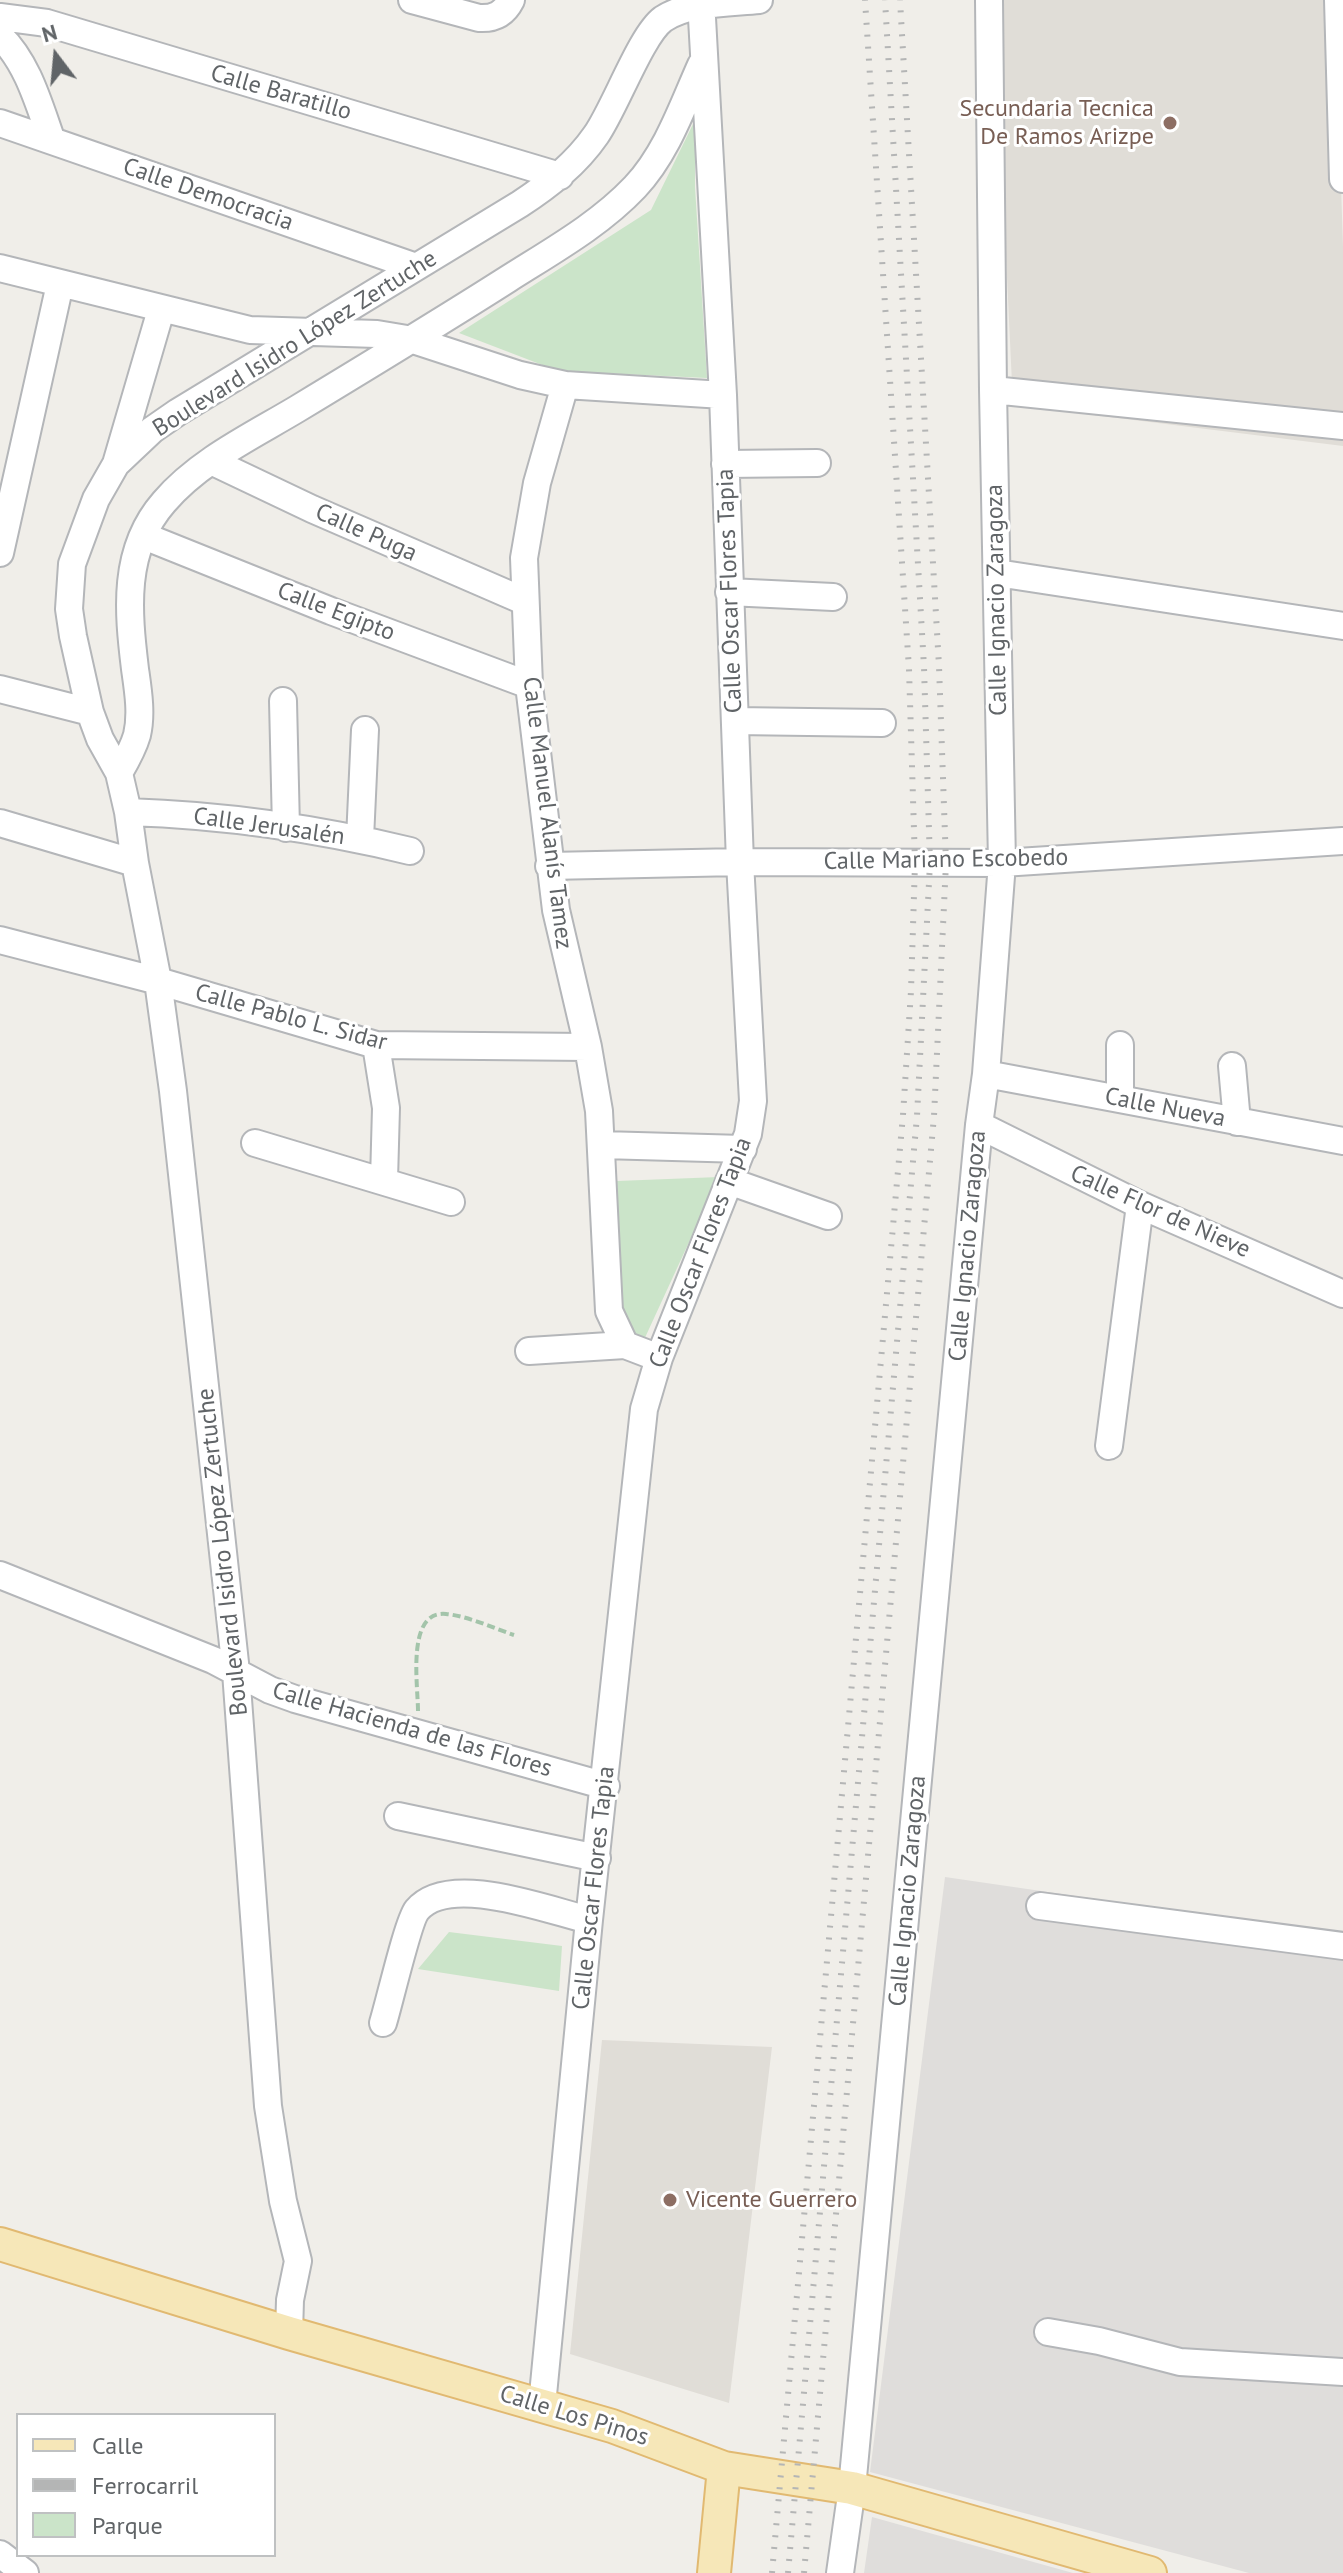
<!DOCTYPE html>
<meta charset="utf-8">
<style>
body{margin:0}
#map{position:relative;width:1343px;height:2573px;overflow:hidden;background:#f0eee9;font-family:"PT Sans",sans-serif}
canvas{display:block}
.legend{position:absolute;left:16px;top:2413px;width:260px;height:144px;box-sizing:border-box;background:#fff;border:2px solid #bfc1c2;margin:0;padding:10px 14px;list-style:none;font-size:24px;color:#606467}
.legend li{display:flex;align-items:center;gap:16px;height:40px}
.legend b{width:40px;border:2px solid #bfc1c2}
.north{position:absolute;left:16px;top:16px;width:80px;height:80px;-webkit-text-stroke:6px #fff;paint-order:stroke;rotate:344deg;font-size:22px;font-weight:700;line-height:32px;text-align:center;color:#606467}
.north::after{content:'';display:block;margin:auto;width:28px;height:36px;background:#606467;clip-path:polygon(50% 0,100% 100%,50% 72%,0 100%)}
</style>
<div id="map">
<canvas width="1343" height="2573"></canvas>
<ul class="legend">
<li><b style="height:10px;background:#f6e7b8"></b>Calle</li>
<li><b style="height:10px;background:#b4b5b5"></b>Ferrocarril</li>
<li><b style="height:22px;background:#cbe4c9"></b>Parque</li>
</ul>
<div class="north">N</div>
</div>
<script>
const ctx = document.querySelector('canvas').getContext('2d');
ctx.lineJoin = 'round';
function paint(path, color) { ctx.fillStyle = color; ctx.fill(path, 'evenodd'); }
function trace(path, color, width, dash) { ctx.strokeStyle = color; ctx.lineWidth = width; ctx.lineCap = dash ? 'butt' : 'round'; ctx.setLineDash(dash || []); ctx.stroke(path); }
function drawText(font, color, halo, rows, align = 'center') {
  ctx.font = font + ' "PT Sans",sans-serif'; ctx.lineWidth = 6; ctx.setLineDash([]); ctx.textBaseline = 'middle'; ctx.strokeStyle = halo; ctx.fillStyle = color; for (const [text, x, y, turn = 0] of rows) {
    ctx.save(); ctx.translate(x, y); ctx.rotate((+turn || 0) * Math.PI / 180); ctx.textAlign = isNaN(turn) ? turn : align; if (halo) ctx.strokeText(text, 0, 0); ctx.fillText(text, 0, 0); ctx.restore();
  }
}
const industrial = new Path2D(`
 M945 1877 1343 1935V2573H1249L870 2472Z
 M872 2517 1073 2573H864Z`);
const education = new Path2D(`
 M994 0H1335L1343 247V446L1013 405Z
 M602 2040 772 2047 729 2403 570 2354Z`);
const green = new Path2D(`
 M695 120V187L707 378 558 371 459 333 651 210Z
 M719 1177 643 1342 620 1315 617 1181Z
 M449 1932 562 1946 559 1991 418 1969Z`);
const path = new Path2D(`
 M418 1711C418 1685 406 1610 446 1614 468 1616 493 1628 514 1635`);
const minor = new Path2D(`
 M412 0 479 18C494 19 504 14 511 0
 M1338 0 1343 179
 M0 17 47 23 560 176
 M0 36C28 63 39 105 52 141
 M0 123 416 267
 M0 268 250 330 377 334 413 340 520 375 565 385 723 395
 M565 385 537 483 524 558 529 685 556 910 588 1047 599 1111 609 1311 625 1345 659 1358
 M993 390 1343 426
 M211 461 312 509 524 601
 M116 464 161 310
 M725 464 817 463
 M144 536 331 611 529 685
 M0 553 60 284
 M997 573 1343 626
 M729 592 833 597
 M0 689 90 712
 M283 701 286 828
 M735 721 882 723
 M119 773C126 761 133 749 137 735 142 714 138 690 135 669 128 611 122 550 164 502 199 461 252 436 297 409 368 366 439 323 508 279 552 251 599 225 635 187 667 153 683 105 701 65
 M128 812C220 815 320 829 410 851
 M0 823 135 863
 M360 839 365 730
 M549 866 740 862 1002 863 1343 841
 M0 940 158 981 376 1045 588 1047
 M376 1045 386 1108 384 1180
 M1120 1045V1099
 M1232 1066 1237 1122
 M986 1074 1343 1141
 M979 1125 1140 1205 1343 1294
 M255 1143 451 1202
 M602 1145 743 1149
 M729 1181 828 1216
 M529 1351 625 1345
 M1109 1446 1140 1205
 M0 1575 213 1660 270 1690 295 1699 606 1786
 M398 1816 597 1858
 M1040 1906 1343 1946
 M383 2023C389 2004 408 1921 417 1910 449 1872 547 1910 589 1920
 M1048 2332 1099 2341 1180 2362 1343 2372
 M289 2333 290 2300 298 2261 283 2201 268 2106 236 1672 173 1091 158 981 135 863 128 812 119 773 100 739 90 712 73 636 69 609 72 564 96 499 116 464 152 430 178 412 520 204C549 185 576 164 596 135 615 108 641 35 663 19 689 2 729 3 759 0
 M542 2405 589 1920 644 1409 659 1358 748 1134 753 1101 740 862 723 395 701 0
 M0 2554 25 2573
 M840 2573 852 2488 979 1125 986 1074 1002 863 993 390 989 0`);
const major = new Path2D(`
 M0 2244 289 2333 612 2426 724 2468 852 2488 1150 2573
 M714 2573 724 2468`);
const rail = new Path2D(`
 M772 2573 903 1115 911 991 915 863 909 669 865 0
 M788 2573 917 1116 930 863 924 667 885 0
 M804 2573 934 1116 946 863 939 666 900 0`);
const markers = [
 [1170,123,8,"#8d6e63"],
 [670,2200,8,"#8d6e63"]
];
const streetNames = [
 ["Calle Baratillo",281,93,16],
 ["Calle Democracia",208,195,19],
 ["Boulevard Isidro López Zertuche",295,344,-32],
 ["Calle Puga",366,533,24],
 ["Calle Oscar Flores Tapia",730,591,-92],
 ["Calle Ignacio Zaragoza",997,600,-91],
 ["Calle Egipto",336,612,21],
 ["Calle Manuel Alanís Tamez",547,813,83],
 ["Calle Jerusalén",269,827,8],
 ["Calle Mariano Escobedo",946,860,-1],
 ["Calle Pablo L. Sidar",291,1018,15],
 ["Calle Nueva",1165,1108,11],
 ["Calle Flor de Nieve",1160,1212,24],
 ["Calle Ignacio Zaragoza",968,1246,-85],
 ["Calle Oscar Flores Tapia",701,1253,-69],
 ["Boulevard Isidro López Zertuche",223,1552,-96],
 ["Calle Hacienda de las Flores",412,1730,16],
 ["Calle Oscar Flores Tapia",594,1888,-84],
 ["Calle Ignacio Zaragoza",908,1891,-85],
 ["Calle Los Pinos",574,2416,17]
];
const educationNames = [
 ["Secundaria Tecnica",1154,109],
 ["De Ramos Arizpe",1154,137],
 ["Vicente Guerrero",686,2200,"left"]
];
paint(industrial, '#dfdddb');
paint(education, '#e0ddd7');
paint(green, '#cbe4c9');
trace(minor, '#b4b6b9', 30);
trace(major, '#e1b971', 36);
trace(path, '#a3c4aa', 4, [8, 4]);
trace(minor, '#fff', 26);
trace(major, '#f6e7b8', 32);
trace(rail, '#b4b5b5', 6, [2, 10]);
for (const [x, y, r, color] of markers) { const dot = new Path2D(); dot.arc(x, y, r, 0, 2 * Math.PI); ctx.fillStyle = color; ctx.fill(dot); trace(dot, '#fff', 3); }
drawText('24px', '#606467', '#fff', streetNames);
drawText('24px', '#785e54', '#fff', educationNames, 'right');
</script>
